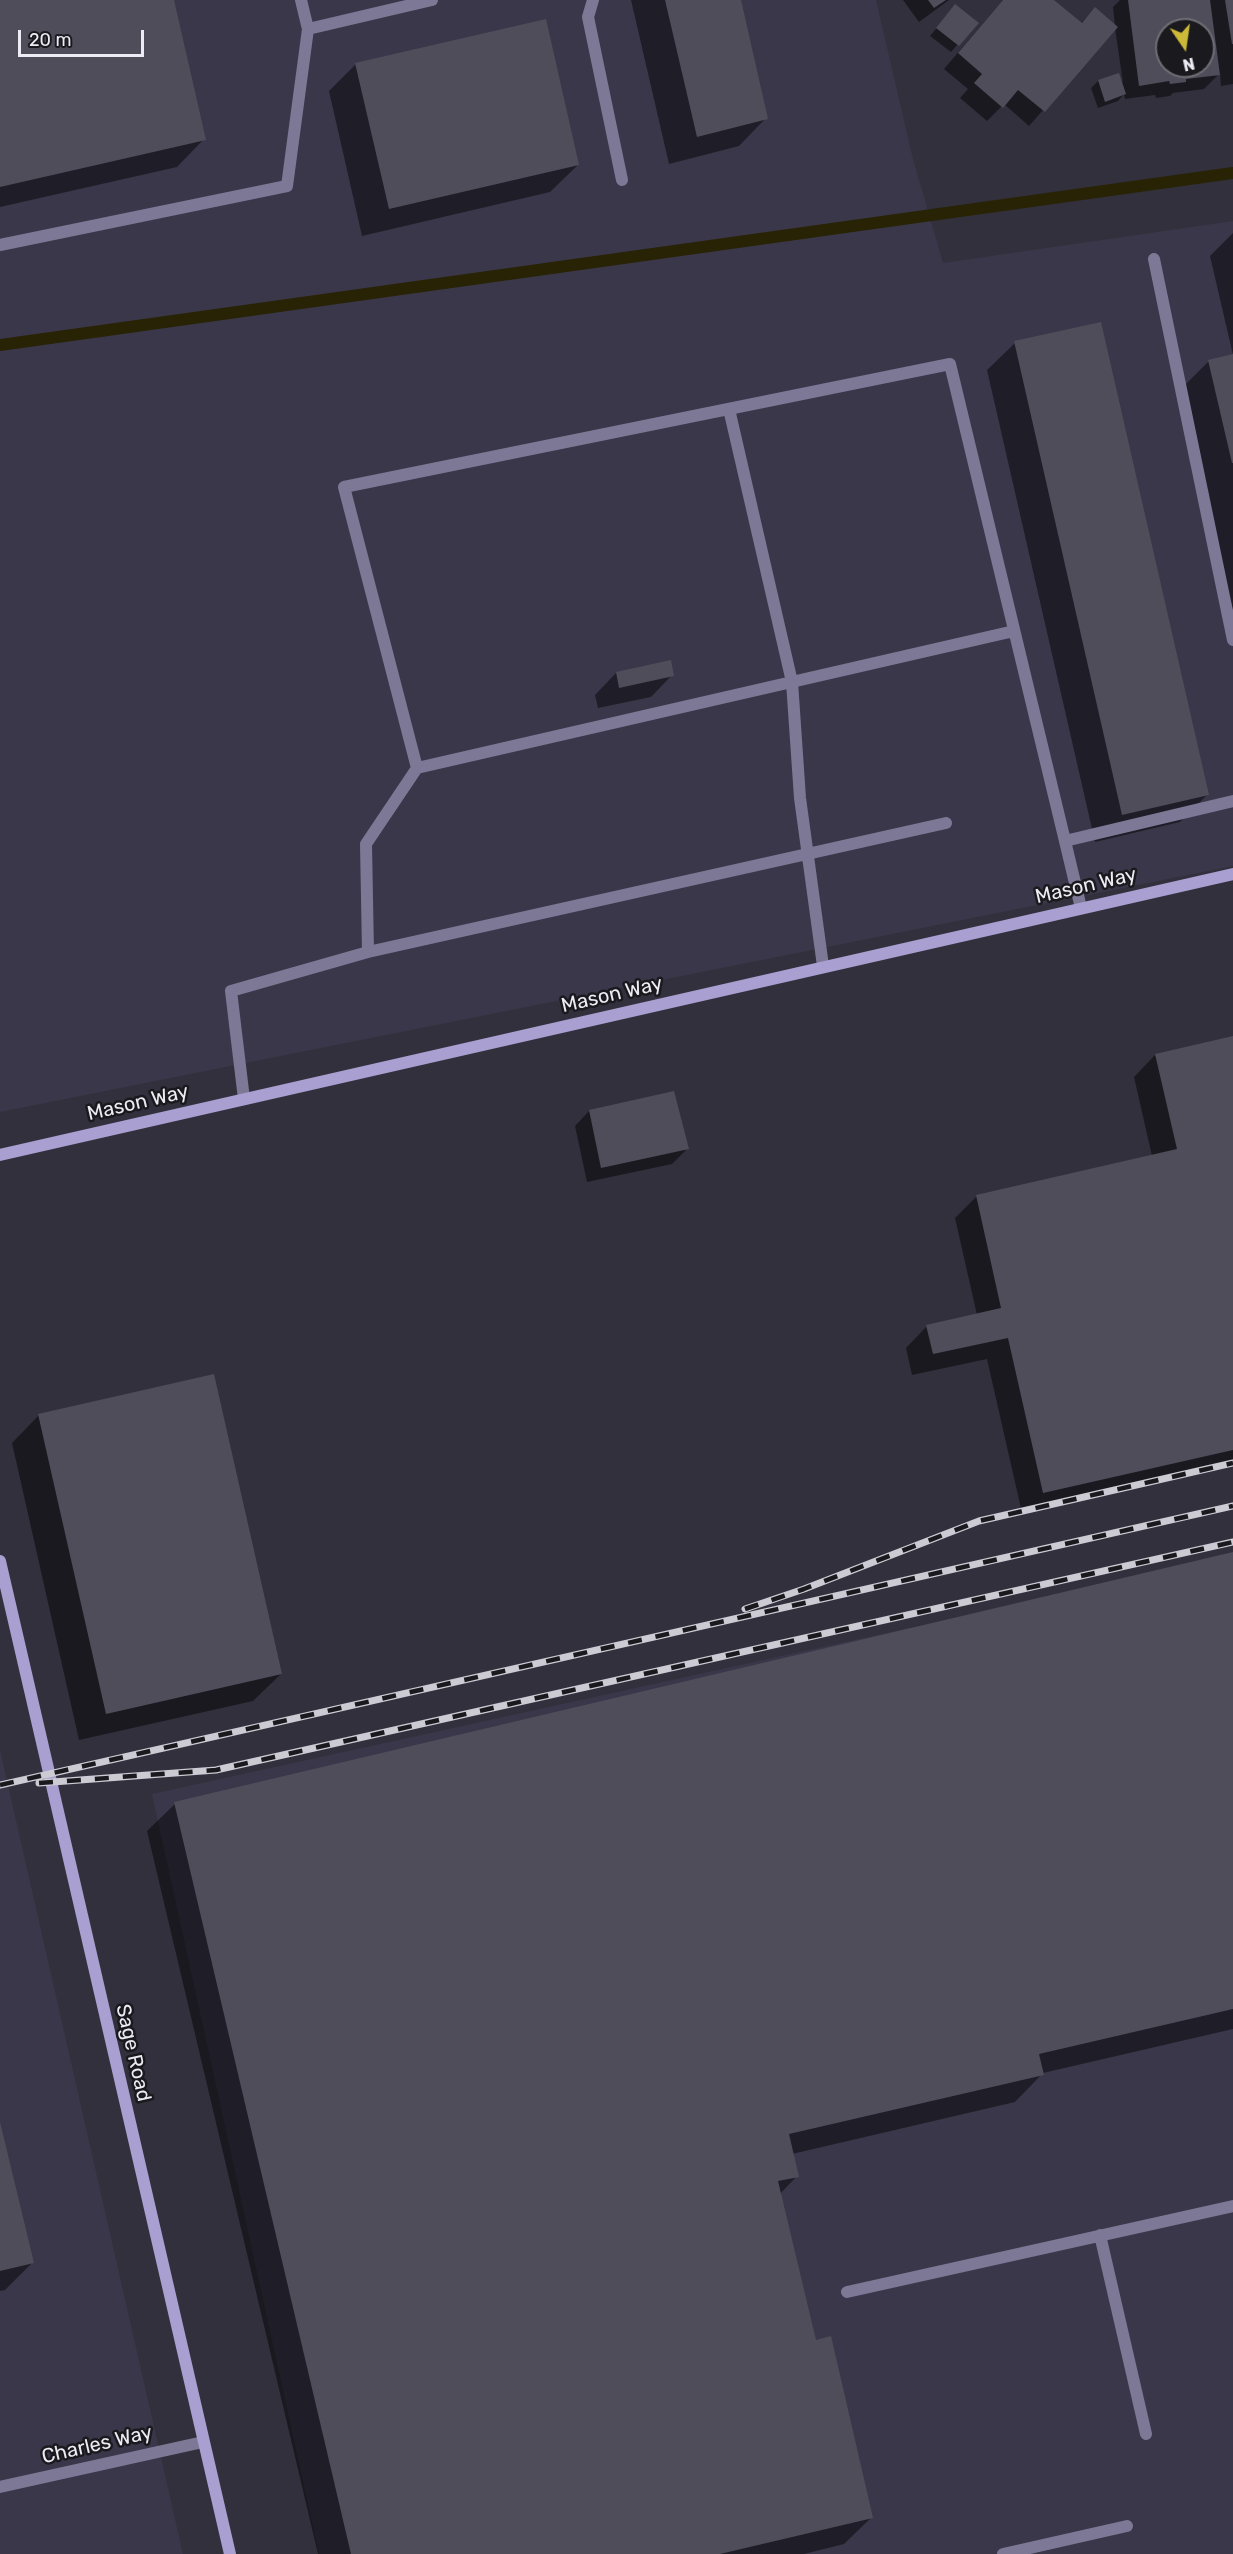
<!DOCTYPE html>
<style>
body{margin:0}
#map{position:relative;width:1233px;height:2554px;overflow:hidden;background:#32303c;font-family:Rubik,sans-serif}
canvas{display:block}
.north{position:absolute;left:1155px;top:18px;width:60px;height:60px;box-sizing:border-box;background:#1a191e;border:2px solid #6e6d74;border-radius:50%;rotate:167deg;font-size:16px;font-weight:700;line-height:24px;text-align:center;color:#edecf4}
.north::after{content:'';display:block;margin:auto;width:21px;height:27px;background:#cdb938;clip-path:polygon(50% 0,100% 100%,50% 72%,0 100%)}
.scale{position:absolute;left:18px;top:30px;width:126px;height:27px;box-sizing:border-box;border:3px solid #edecf4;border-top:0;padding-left:8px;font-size:18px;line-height:21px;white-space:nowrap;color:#edecf4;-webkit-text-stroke:4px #1a191e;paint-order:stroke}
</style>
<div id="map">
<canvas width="1233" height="2554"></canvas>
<div class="north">N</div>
<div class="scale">20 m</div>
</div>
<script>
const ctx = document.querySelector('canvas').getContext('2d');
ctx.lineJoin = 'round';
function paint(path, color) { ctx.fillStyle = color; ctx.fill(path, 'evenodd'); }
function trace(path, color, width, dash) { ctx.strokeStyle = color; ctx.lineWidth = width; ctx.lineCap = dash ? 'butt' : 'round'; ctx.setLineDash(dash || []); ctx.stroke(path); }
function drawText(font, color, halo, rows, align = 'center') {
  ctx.font = font + ' Rubik,sans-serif'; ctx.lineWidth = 5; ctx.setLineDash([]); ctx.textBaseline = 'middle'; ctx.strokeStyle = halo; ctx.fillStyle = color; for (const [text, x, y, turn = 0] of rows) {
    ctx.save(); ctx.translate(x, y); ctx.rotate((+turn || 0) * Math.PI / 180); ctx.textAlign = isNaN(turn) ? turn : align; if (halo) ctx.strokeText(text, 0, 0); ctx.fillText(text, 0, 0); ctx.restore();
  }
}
const built = new Path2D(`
 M0 0H876L913 159 943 263 1233 221V866L0 1112Z
 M1233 1557V2554H319L152 1794Z
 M0 1750 183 2554H0Z`);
const shadow = new Path2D(`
 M0 0H172L204 139 177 167 0 207Z
 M631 0H739L766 118 739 146 669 164Z
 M903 0H949L919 22Z
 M1003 0H1052L1080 24 1095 9 1115 27 1113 7 1120 0H1233V84L1221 86 1220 73 1204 89 1173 93 1170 96 1156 98 1155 95 1125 99 1124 94 1118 101 1098 108 1091 88 1098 81 1118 75 1123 83 1115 28 1029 126 1004 104 987 121 960 98 968 89 944 69ZM1167 30H1203V66H1167Z
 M949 13 976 23 951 52 930 36Z
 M356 64 578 165 550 192 362 236 329 91Z
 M1233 233V355L1210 256Z
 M1015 343 1207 795 1180 822 1095 842 987 370Z
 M1233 356V611L1181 389 1209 361Z
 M616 673 672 675 651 697 598 708 595 695Z
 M1233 1038V1465L1022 1513 987 1359 912 1375 906 1348 927 1326 977 1315 955 1218 977 1196 1152 1156 1134 1077 1155 1055Z
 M589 1111 687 1149 672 1164 587 1182 575 1126Z
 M39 1415 281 1674 253 1701 79 1740 12 1443Z
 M1233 1554V2029L1043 2073 1015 2102 792 2154 797 2176 780 2194 815 2342 872 2517 844 2544 804 2554H318L147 1831 175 1804Z
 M0 2125 32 2263 5 2290 0 2291Z`);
const stream = new Path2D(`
 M0 345 1233 173`);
const building = new Path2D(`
 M0 0H174L206 140 0 187Z
 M665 0H741L768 119 697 137Z
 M928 0H946L934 8Z
 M1003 0H1054L1082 23 1095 7 1118 27 1045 112 1018 90 1003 108 974 83 982 74 958 53Z
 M1128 0H1210L1220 75 1186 79V82L1170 84 1169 81 1139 86ZM1167 30H1203V66H1167Z
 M1225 0H1233V44H1232Z
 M955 4 979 23 959 46 936 28Z
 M546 19 579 165 389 209 355 63Z
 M1119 73 1126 94 1105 102 1098 80Z
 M1101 322 1209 795 1122 815 1014 341Z
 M1233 354V463H1232L1208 360Z
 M671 660 674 676 619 688 616 672Z
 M1233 1036V1450L1043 1493 1008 1338 933 1354 926 1325 1001 1308 976 1195 1177 1149 1155 1054Z
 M674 1091 689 1149 601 1168 589 1110Z
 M214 1374 282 1674 106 1714 38 1414Z
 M1233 1552V2009L1039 2054 1044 2075 789 2134 799 2177 778 2181 816 2340 831 2336 873 2518 720 2554H351L174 1802Z
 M0 2122 34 2263 0 2271Z`);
const lane = new Path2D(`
 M593 0 588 17 622 180
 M308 29 432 0
 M0 245 287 186 308 29 301 0
 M1154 259 1233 640
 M729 409 792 682 800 798 823 966
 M1014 631 417 768 344 487 950 364 1065 841 1081 908
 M417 768 366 844 368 952 946 823
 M1065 841 1233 801
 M244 1099 231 991 368 952
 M1100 2235 1146 2434
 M847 2292 1233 2206
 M1003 2554 1127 2526`);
const street = new Path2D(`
 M0 2487 203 2442`);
const secondary = new Path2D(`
 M0 1155 1233 874
 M0 1561 230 2554`);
const rail = new Path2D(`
 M745 1609 804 1589 979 1521 1233 1463
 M39 1783 216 1770 1233 1542
 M0 1785 1233 1506`);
const streetNames = [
 ["Mason Way",1086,886,-13],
 ["Mason Way",612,995,-13],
 ["Mason Way",138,1103,-13],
 ["Sage Road",133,2053,77],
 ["Charles Way",97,2445,-13]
];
paint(built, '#3b374a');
paint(shadow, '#0007');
trace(stream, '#282304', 12);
paint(building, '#504d5b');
trace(lane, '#7e7897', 12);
trace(street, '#7e7897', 12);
trace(secondary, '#a99fd1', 12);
trace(rail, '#cccbd4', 7);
trace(rail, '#1a191e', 4.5, [14]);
drawText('20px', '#edecf4', '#1a191e', streetNames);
</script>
